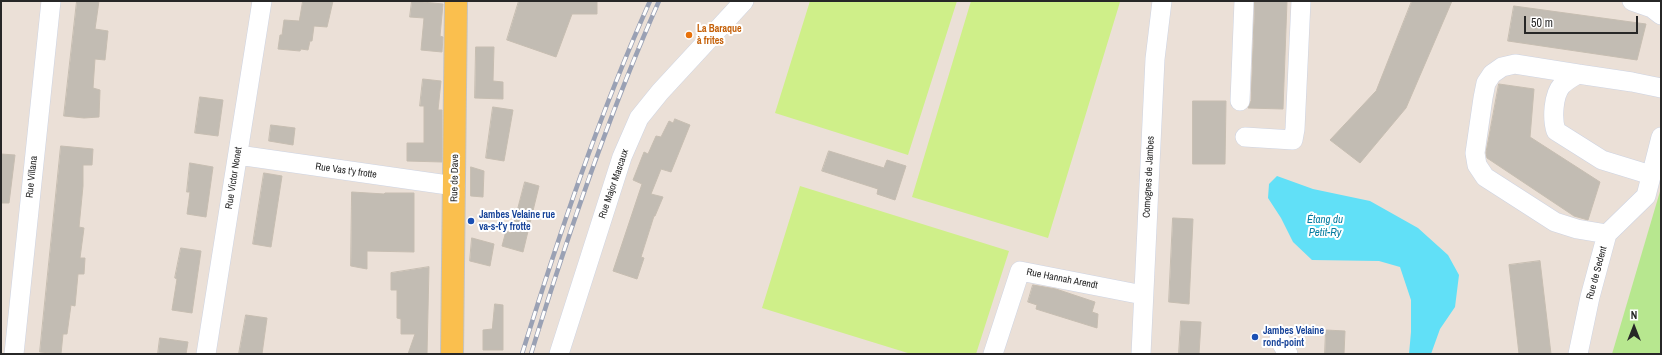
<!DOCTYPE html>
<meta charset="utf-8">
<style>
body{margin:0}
#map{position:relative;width:1662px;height:355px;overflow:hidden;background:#ebe0d7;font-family:"Archivo Narrow",sans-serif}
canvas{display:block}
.frame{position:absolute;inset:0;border:2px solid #272727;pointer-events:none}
.north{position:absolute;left:1614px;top:307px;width:40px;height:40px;-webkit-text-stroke:3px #fff;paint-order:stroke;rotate:0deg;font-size:11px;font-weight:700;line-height:16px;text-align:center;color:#272727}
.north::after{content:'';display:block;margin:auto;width:14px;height:18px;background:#272727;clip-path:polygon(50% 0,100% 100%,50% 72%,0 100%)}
.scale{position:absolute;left:1524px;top:16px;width:114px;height:18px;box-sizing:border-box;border:2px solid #272727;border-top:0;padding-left:5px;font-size:12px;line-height:14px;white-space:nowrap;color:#272727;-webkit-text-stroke:3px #fff;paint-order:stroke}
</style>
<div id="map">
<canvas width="1662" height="355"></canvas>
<div class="frame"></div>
<div class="north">N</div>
<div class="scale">50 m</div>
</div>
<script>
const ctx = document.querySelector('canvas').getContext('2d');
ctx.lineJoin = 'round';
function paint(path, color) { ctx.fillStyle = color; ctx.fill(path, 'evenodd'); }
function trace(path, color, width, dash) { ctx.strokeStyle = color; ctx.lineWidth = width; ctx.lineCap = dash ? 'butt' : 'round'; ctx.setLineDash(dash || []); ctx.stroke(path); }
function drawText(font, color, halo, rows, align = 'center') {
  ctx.font = font + ' "Archivo Narrow",sans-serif'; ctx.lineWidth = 4; ctx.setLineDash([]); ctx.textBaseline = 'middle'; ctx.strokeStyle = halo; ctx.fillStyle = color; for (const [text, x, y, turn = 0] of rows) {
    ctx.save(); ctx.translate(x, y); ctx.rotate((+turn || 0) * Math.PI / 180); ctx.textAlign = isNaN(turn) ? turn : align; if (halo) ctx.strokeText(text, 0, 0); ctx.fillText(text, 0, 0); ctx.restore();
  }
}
const green = new Path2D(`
 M1661 188V354H1612Z`);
const pitch = new Path2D(`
 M810 1H957L908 155 775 113Z
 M971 1H1115L1120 2 1048 238 912 197Z
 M800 186 1009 251 976 354H911L762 308Z`);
const water = new Path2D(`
 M1277 176 1313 189 1370 201 1418 228 1448 255 1459 275 1455 307 1440 329 1431 354H1409L1411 332V300L1400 267 1379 261 1312 260 1293 242 1281 218 1268 198 1269 184Z`);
const building = new Path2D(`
 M77 1H99L95 29 108 31 105 60 95 59 93 88 100 90 99 117 84 118 64 116Z
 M303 1H333L327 27 314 26 312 41H310L308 50 301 49 300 51 278 49 280 35H282L284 20 299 21Z
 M412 1 443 4 440 36 443 37 442 52 421 50 424 18 410 17Z
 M519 1H597V14H572L556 57 507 40Z
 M1255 1H1287L1283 109 1248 108 1251 101Z
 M1412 1H1452L1406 108 1360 163 1330 140 1376 91Z
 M1514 6 1646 24 1637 60 1508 41Z
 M476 47H494L493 81 503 82V99L475 98Z
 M423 79 441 81 438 110H442V162L407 161V143H424V106H420Z
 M1499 84 1534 89 1530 137 1600 182 1588 220 1574 216 1487 158 1486 153Z
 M200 97 223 100 218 136 195 133Z
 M1193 101H1226L1225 164H1193Z
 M493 107 513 110 504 161 486 158Z
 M675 119 690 125 671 172 661 169 651 194 663 197 655 216H654L641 257 644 258 637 279 613 271 642 184 633 180 644 152 648 154 656 136 661 137 669 121 673 123Z
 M271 125 295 128 293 145 269 141Z
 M61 146 93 149 92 165H83V186L79 227 84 228 80 258H85L84 274H78L75 306 71 305 67 334H63L61 354 40 352Z
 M829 151 884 168 887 160 906 166 895 200 877 194 878 189 822 171Z
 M1 154 15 155 9 203H1Z
 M190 163 213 167 206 217 187 214 190 192H187Z
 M471 167 484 171 483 197 471 196Z
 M264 173 282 176 271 247 253 244Z
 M525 182 539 186 523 252 502 246 506 231 511 233Z
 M352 192 384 194 385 193H414V252L367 251V269L351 266Z
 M1173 218 1193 219 1189 304 1169 302Z
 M472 238 494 244 490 266 470 261Z
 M181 248 201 251 192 313 172 310 177 279 175 278Z
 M1540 261 1551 354H1519L1509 265Z
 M429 267 427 354H408L415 334H401V319L397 318V290H391V273Z
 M1033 285 1056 289 1095 302 1092 312 1098 314 1097 328 1036 309 1037 305 1028 302Z
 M495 304 503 305V350H483V330L492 329Z
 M246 315 267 318 262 354H239Z
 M1181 321 1201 322 1199 354H1179Z
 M1326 330 1345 331 1344 354H1325Z
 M160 338 188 342 186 354H158Z`);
const minor = new Path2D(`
 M1632 1 1652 8 1661 15
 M1578 74 1515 64 1502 67 1492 74 1486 83 1483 98 1475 153 1477 165 1485 177 1555 222 1577 229 1607 234
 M1240 101 1244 1
 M1245 137 1293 140 1295 129 1301 1
 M238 155 455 186
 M1651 175 1602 160 1556 131C1552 119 1553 95 1562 85 1567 80 1573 77 1578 74L1632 82 1661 88
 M1279 339 1288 354
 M14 354 51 1
 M206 354 262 1
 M559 354 622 157 639 118 660 92 744 1
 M993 354 1020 271 1143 295
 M1141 354 1155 59 1162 1
 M1578 354 1590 297 1607 234 1646 196 1661 137`);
const major = new Path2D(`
 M452 354 456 1`);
const rail = new Path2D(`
 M522 354C559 235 599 115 650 1
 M531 354C568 234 608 116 659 1`);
const markers = [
 [689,35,4,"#e8710a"],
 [471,221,4,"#1a4fb4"],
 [1255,337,4,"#1a4fb4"]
];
const foodNames = [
 ["La Baraque",697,29],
 ["à frites",697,41]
];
const streetNames = [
 ["Rue Vas t'y frotte",346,171,8],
 ["Rue Villana",32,177,-84],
 ["Comognes de Jambes",1149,177,-87],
 ["Rue Victor Nonet",234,178,-81],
 ["Rue de Dave",455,178,-89],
 ["Rue Major Mascaux",614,184,-71],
 ["Rue de Sedent",1597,273,-75],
 ["Rue Hannah Arendt",1062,279,11]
];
const transitNames = [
 ["Jambes Velaine rue",479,215],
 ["va-s-t'y frotte",479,227],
 ["Jambes Velaine",1263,331],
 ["rond-point",1263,343]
];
const waterNames = [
 ["Étang du",1325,220],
 ["Petit-Ry",1325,233]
];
paint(green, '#b7e78f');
paint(pitch, '#cfef89');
paint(water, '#61e0f7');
paint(building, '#c2bcb3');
trace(building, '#c6bdb1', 1);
trace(minor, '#cdd3e2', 20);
trace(major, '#c3c3c3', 24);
trace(minor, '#fff', 19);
trace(major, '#fabf4e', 22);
trace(rail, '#9aa1b4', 4.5);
trace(rail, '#fff', 3, [9]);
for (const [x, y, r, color] of markers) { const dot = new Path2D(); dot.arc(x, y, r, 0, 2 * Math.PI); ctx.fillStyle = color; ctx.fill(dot); trace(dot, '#fff', 1.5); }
drawText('bold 10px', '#c56008', '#fff', foodNames, 'left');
drawText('10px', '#272727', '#fff', streetNames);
drawText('bold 10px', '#164399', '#fff', transitNames, 'left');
drawText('italic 11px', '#047b9f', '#fff', waterNames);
</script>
